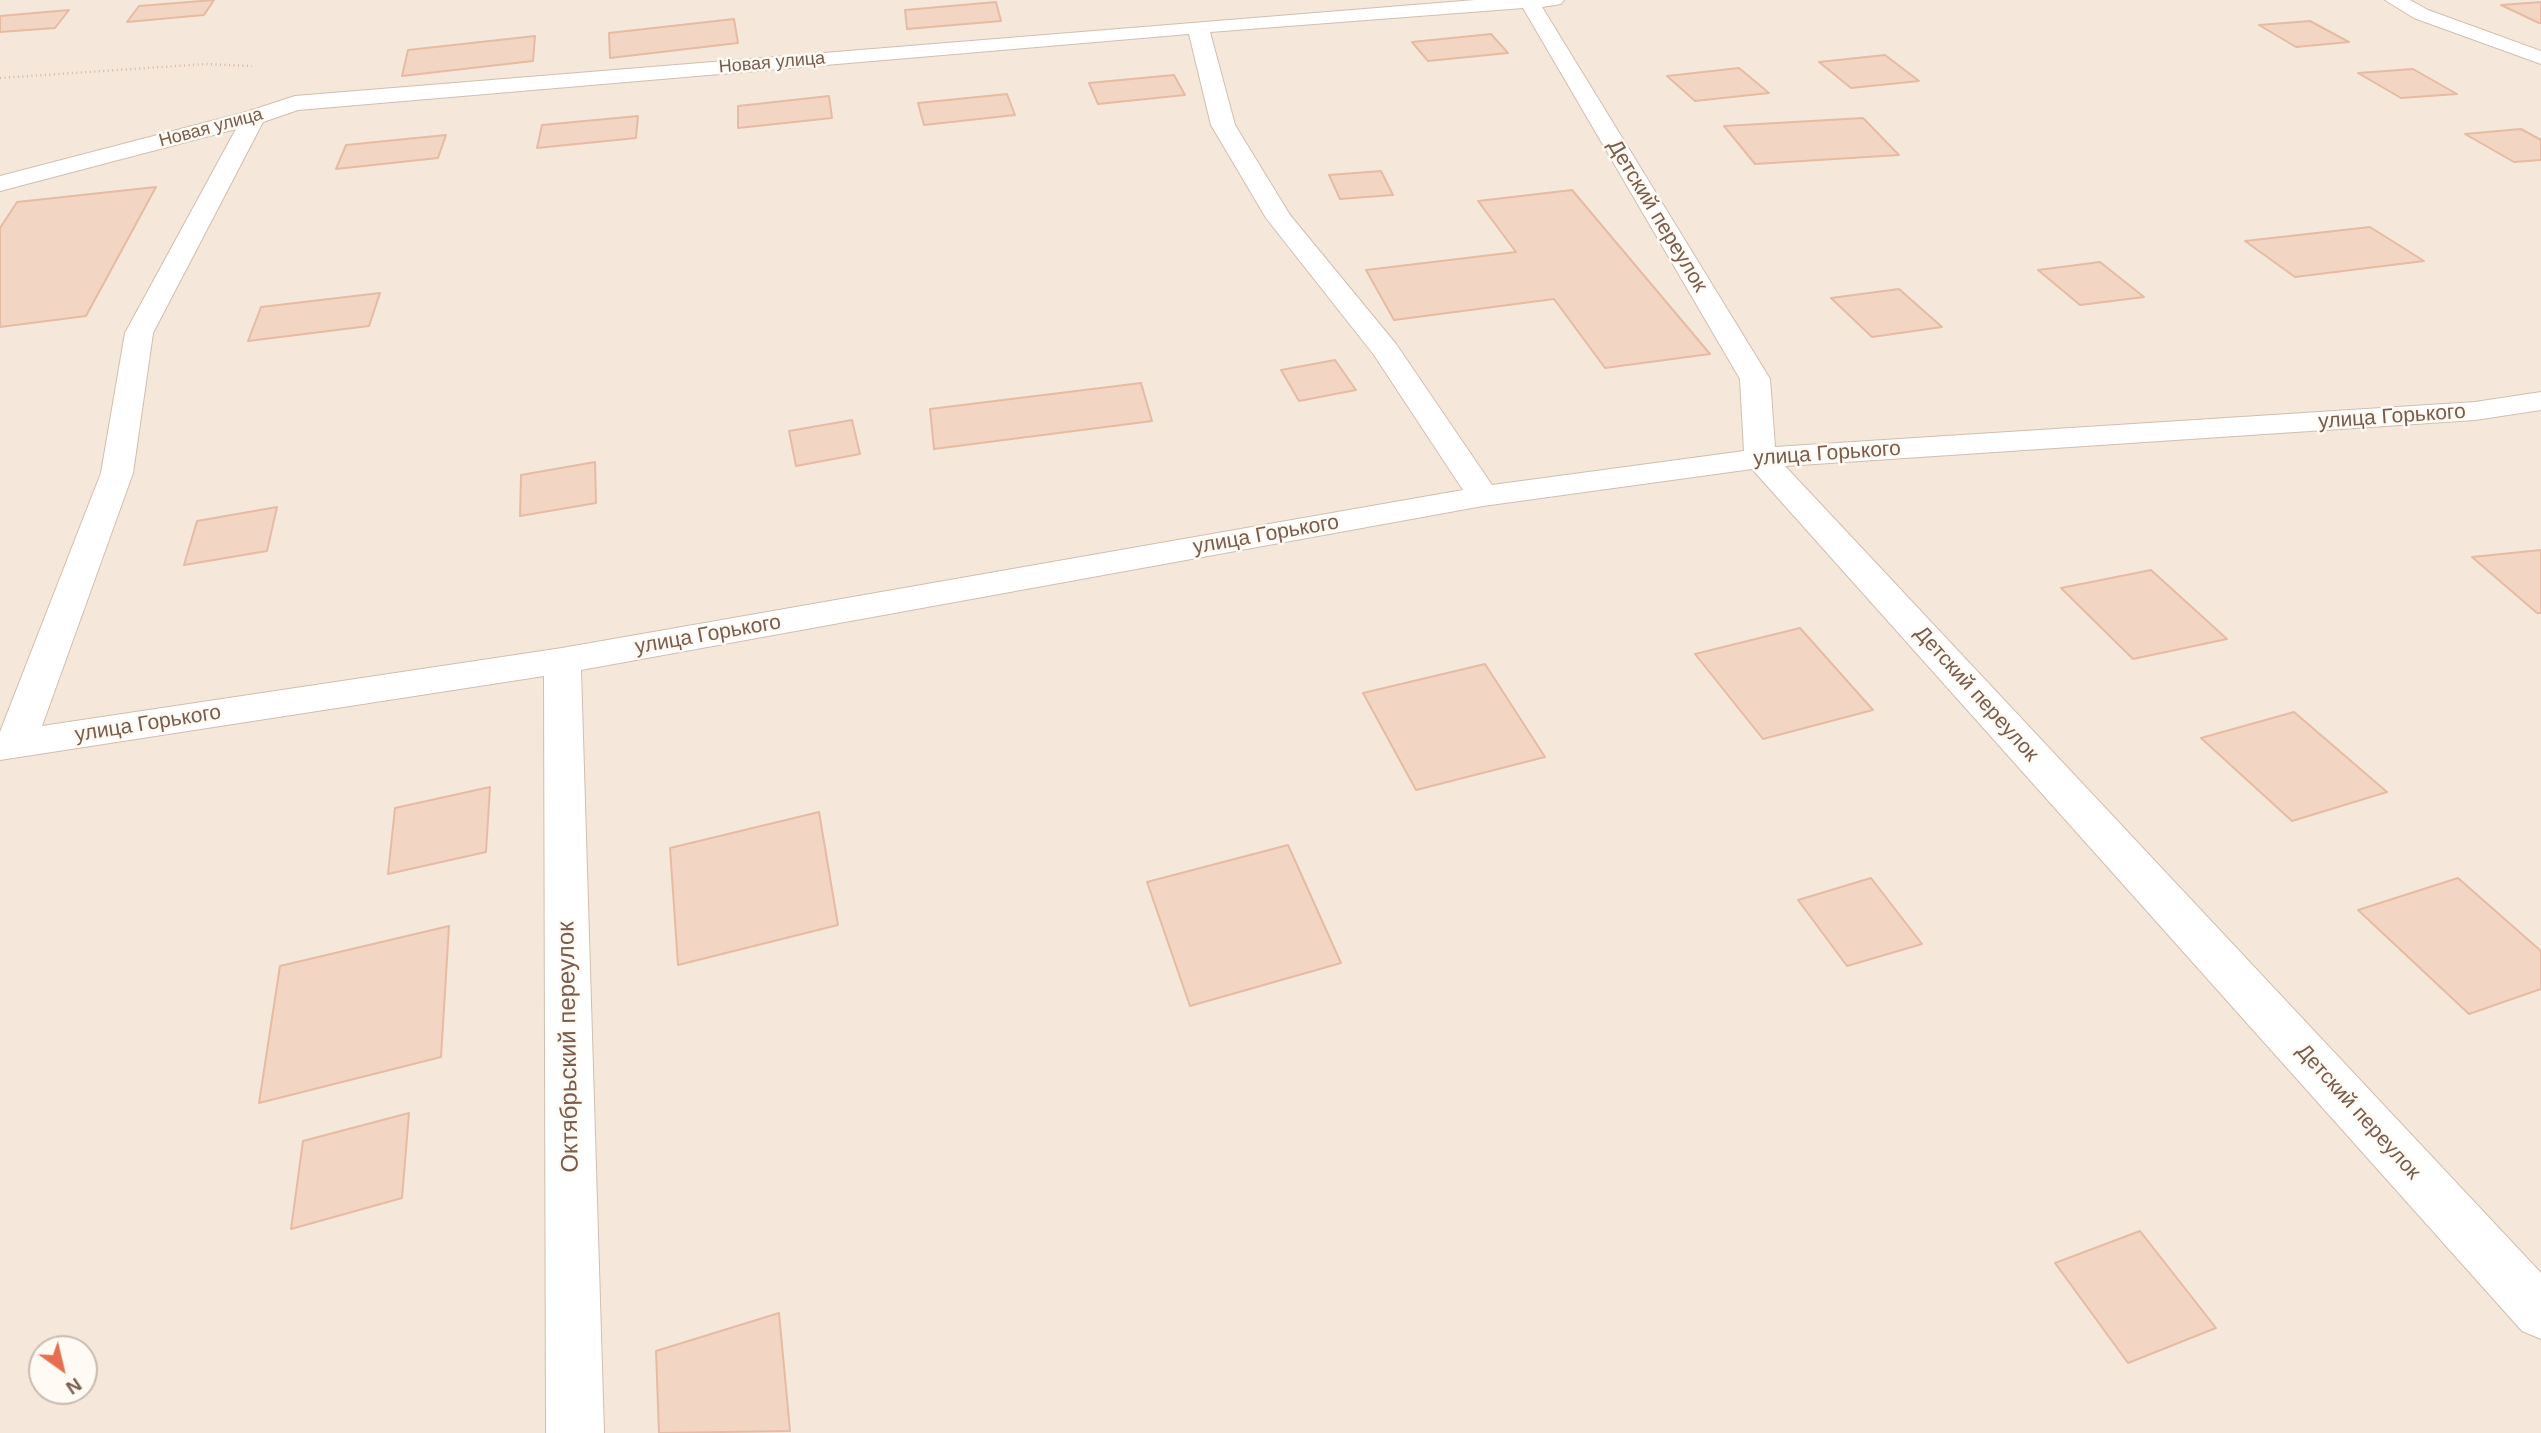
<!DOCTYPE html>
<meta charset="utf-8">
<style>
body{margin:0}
#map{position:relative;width:2541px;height:1433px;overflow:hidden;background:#fdf6ec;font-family:Helvetica,sans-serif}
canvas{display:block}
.north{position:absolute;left:28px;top:1335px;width:70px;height:70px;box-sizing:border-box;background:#fffaf3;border:2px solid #cabbb1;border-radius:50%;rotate:146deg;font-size:19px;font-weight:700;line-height:28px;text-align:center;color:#7a5c4d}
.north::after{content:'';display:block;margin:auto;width:24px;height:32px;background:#e76f51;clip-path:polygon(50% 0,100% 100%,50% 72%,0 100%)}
</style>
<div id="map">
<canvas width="2541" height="1433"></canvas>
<div class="north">N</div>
</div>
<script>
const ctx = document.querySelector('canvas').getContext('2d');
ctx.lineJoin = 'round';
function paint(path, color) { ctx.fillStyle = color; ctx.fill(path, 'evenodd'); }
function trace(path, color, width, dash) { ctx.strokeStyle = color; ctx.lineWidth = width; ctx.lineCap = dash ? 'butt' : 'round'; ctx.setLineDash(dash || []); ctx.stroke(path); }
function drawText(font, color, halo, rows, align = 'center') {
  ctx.font = font + ' Helvetica,sans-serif'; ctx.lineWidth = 5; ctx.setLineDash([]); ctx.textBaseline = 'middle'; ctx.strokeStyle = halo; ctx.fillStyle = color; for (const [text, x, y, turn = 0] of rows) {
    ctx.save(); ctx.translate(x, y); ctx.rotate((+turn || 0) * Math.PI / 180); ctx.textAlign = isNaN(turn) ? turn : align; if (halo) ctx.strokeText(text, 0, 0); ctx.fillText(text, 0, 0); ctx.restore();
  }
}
const residential = new Path2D(`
 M0 0H2541V1433H0ZM42 1349H84V1391H42Z`);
const building = new Path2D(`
 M214 0 204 15 127 22 139 6Z
 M996 2 1001 21 907 29 905 10Z
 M2541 2V23H2539L2501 5Z
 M69 10 55 28 0 32V16Z
 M734 19 738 43 610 58 609 33Z
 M2310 21 2349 42 2296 47 2259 25Z
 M1491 34 1508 53 1428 61 1412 42Z
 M535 36 533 61 402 76 408 50Z
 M1885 55 1919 81 1851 88 1819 62Z
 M1739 68 1769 93 1695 101 1667 76Z
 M2413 69 2457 94 2401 98 2358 73Z
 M1174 75 1185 95 1098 104 1089 83Z
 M1007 94 1015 115 924 125 918 103Z
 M829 96 832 118 738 128V106Z
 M638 116 636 138 537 148 542 125Z
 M1863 118 1899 155 1755 164 1724 126Z
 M2521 129 2541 140V160L2514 162 2465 134Z
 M446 135 438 158 336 169 346 145Z
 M1381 171 1393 195 1340 199 1329 175Z
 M156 187 86 316 0 327V228L17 202Z
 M1572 190 1710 354 1605 368 1554 299 1394 320 1366 270 1516 252 1478 201Z
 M2370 227 2424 261 2295 277 2245 241Z
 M2100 262 2144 297 2080 305 2038 270Z
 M1899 289 1942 327 1872 337 1831 298Z
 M380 293 369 326 248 341 261 307Z
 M1335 360 1356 390 1299 401 1281 370Z
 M1141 383 1152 421 934 449 930 409Z
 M852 420 860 454 796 466 789 431Z
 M595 462 596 503 520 516 521 475Z
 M277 507 267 551 184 565 197 521Z
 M2541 550V613H2537L2472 557Z
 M2151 570 2227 639 2133 659 2061 588Z
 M1800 628 1873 710 1763 739 1695 654Z
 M1485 664 1545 757 1416 790 1363 693Z
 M2294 712 2387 792 2292 821 2201 738Z
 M490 787 486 852 388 874 395 808Z
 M819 812 838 925 678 965 670 848Z
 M1288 845 1341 963 1190 1006 1147 882Z
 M1871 878 1922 944 1847 966 1798 900Z
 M2458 878 2541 951V989L2469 1014 2358 910Z
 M449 926 441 1057 259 1103 280 966Z
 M409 1113 402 1198 291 1229 303 1141Z
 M2140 1231 2216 1328 2128 1363 2055 1263Z
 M779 1313 790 1431 659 1433 656 1351Z`);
const path = new Path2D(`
 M0 78 206 64 252 66`);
const minor = new Path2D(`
 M1475 0H1564L1561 4 1542 7 1770 379 1775 447 2475 402 2541 392V410L2475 420 1785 466 2541 1273V1339L2522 1331 1752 469 1483 506 581 670 604 1433H546L544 676 0 760V732L101 473 125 333 236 129 0 191V176L246 112 295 96ZM1523 8 1740 379 1744 451 1492 485 1396 344 1290 215 1235 125 1210 32ZM1189 34 1211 125 1266 218 1374 355 1463 490 562 648 42 726 133 473 153 333 263 122 298 110Z
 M2385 0H2410L2428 10 2541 51V64L2414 18Z`);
const farStreetnames = [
 ["Новая улица",772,63,-5],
 ["Новая улица",211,128,-15]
];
const streetNames = [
 ["Детский переулок",1657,216,59],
 ["улица Горького",2392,417,-4],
 ["улица Горького",1827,454,-4],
 ["улица Горького",1266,535,-10],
 ["улица Горького",708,635,-10],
 ["Детский переулок",1976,694,48],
 ["улица Горького",148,724,-9],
 ["Детский переулок",2358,1112,48]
];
const nearStreetnames = [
 ["Октябрьский переулок",569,1047,-91]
];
paint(residential, '#f5e8da');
paint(building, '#f3d5c3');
trace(building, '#e6bba3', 2);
trace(minor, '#d1beb0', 2);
trace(path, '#d9b8a5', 2.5, [1, 3.5]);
paint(minor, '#fff');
drawText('18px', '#7a5c4d', '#fffaf3', farStreetnames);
drawText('21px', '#7a5c4d', '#fffaf3', streetNames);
drawText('24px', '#7a5c4d', '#fffaf3', nearStreetnames);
</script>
